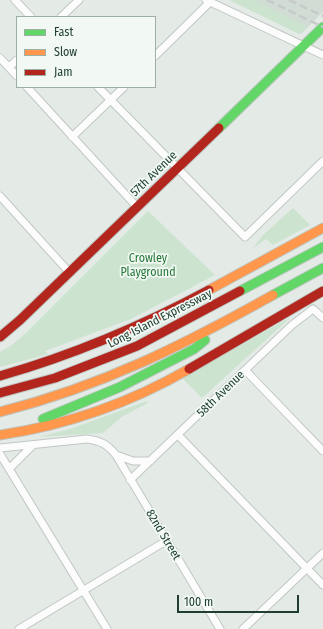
<!DOCTYPE html>
<style>
body{margin:0}
#map{position:relative;width:323px;height:629px;overflow:hidden;background:#e4eae6;font-family:"Fira Sans Condensed",sans-serif}
canvas{display:block}
.legend{position:absolute;left:16px;top:16px;width:140px;height:72px;box-sizing:border-box;background:#f2f9f4;border:1px solid #9eafa6;margin:0;padding:5px 7px;list-style:none;font-size:12px;color:#203f31}
.legend li{display:flex;align-items:center;gap:8px;height:20px}
.legend b{width:20px;border:1px solid #9eafa6}
.scale{position:absolute;left:177px;top:595px;width:122px;height:18px;box-sizing:border-box;border:2px solid #203f31;border-top:0;padding-left:5px;font-size:12px;line-height:14px;white-space:nowrap;color:#203f31;-webkit-text-stroke:3px #f2f9f4;paint-order:stroke}
</style>
<div id="map">
<canvas width="323" height="629"></canvas>
<ul class="legend">
<li><b style="height:5px;background:#63d668"></b>Fast</li>
<li><b style="height:5px;background:#ff974d"></b>Slow</li>
<li><b style="height:5px;background:#b3261e"></b>Jam</li>
</ul>
<div class="scale">100 m</div>
</div>
<script>
const ctx = document.querySelector('canvas').getContext('2d');
ctx.lineJoin = 'round';
function paint(path, color) { ctx.fillStyle = color; ctx.fill(path, 'evenodd'); }
function trace(path, color, width, dash) { ctx.strokeStyle = color; ctx.lineWidth = width; ctx.lineCap = dash ? 'butt' : 'round'; ctx.setLineDash(dash || []); ctx.stroke(path); }
function drawText(font, color, halo, rows, align = 'center') {
  ctx.font = font + ' "Fira Sans Condensed",sans-serif'; ctx.lineWidth = 3.5; ctx.setLineDash([]); ctx.textBaseline = 'middle'; ctx.strokeStyle = halo; ctx.fillStyle = color; for (const [text, x, y, turn = 0] of rows) {
    ctx.save(); ctx.translate(x, y); ctx.rotate((+turn || 0) * Math.PI / 180); ctx.textAlign = isNaN(turn) ? turn : align; if (halo) ctx.strokeText(text, 0, 0); ctx.fillText(text, 0, 0); ctx.restore();
  }
}
const built = new Path2D(`
 M230 0H323V12L301 34Z`);
const green = new Path2D(`
 M229 0H254L307 27 299 34Z
 M293 208 310 225 273 245 266 239 252 249 263 235Z
 M148 211 215 275 131 319 45 351 48 354 0 367V352L12 345 26 333Z
 M291 317 202 398 182 378Z
 M147 401 148 403 123 416 103 433 39 437 70 429Z`);
const street = new Path2D(`
 M15 0 31 17
 M206 0 323 55
 M61 17 79 0
 M155 56 210 2
 M0 58 17 76
 M9 67 17 60
 M27 87 137 207
 M98 87 245 237 323 161
 M72 137 124 87
 M0 196 69 272
 M245 370 323 451
 M178 435 323 585
 M0 448 87 439C101 441 107 444 116 455L220 629
 M0 454 107 629
 M116 455 133 461H150
 M9 469 33 445
 M130 480 292 325 313 309 323 318
 M19 629 166 541
 M243 629 323 553`);
const fast = new Path2D(`
 M219 128 323 27
 M240 291 323 247
 M273 295 323 268
 M43 419 120 387 194 349 205 340`);
const slow = new Path2D(`
 M209 290 323 228
 M0 412C102 386 182 346 273 295
 M0 435C68 425 130 403 189 369`);
const jam = new Path2D(`
 M0 337 20 320 219 128
 M189 369 323 291
 M0 376C73 355 142 326 209 290
 M0 393 55 378 137 346 240 291`);
const rail = new Path2D(`
 M267 0 323 27
 M289 0 323 16`);
const streetNames = [
 ["57th Avenue",154,174,-44],
 ["Long Island Expressway",160,319,-27],
 ["58th Avenue",221,394,-44],
 ["82nd Street",163,535,59]
];
const parkNames = [
 ["Crowley",148,259],
 ["Playground",148,273]
];
paint(built, '#d1dcd5');
paint(green, '#cce4cf');
trace(street, '#c1c7c3', 9);
trace(fast, '#bdc6c1', 11);
trace(slow, '#bdc6c1', 11);
trace(jam, '#bdc6c1', 11);
trace(street, '#fbfcfb', 7);
trace(fast, '#63d668', 9);
trace(slow, '#ff974d', 9);
trace(jam, '#b3261e', 9);
trace(rail, '#c6cbc9', 2.5, [8, 4]);
drawText('12px', '#203f31', '#f2f9f4', streetNames);
drawText('12px', '#277939', '#f2f9f4', parkNames);
</script>
